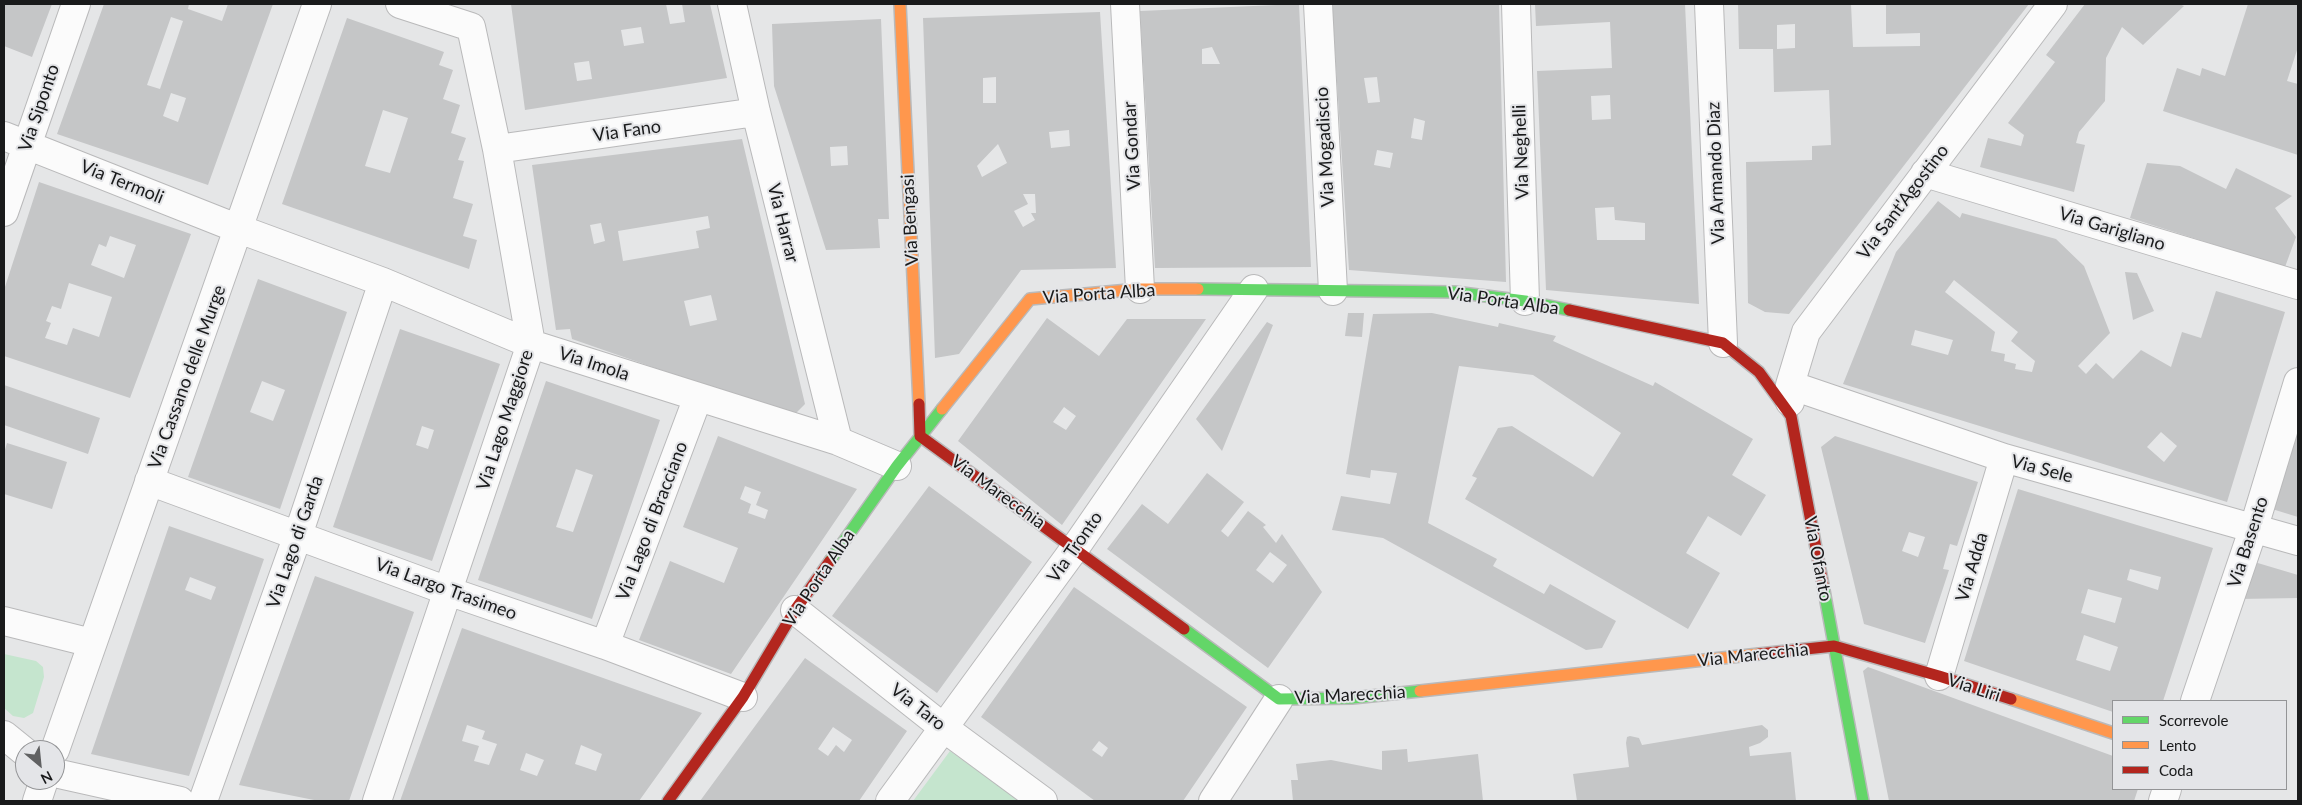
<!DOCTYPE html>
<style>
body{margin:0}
#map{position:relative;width:2302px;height:805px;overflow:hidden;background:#e5e6e7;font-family:Lato,sans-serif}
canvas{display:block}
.frame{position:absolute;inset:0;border:5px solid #191a1b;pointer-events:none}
.legend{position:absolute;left:2112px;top:700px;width:175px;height:90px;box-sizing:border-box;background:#e4e5e8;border:1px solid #939496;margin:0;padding:6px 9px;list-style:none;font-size:15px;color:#191a1b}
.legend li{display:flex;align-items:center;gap:10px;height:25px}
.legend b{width:25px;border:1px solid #939496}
.north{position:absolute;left:15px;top:740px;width:50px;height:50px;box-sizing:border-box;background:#e4e5e8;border:1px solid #939496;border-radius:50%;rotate:152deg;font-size:14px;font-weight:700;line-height:20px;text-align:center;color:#191a1b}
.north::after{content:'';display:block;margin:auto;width:18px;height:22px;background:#606162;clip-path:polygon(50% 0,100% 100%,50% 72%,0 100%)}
</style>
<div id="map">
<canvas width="2302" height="805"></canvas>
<div class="frame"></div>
<ul class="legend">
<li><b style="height:6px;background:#63d668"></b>Scorrevole</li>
<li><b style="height:6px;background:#ff974d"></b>Lento</li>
<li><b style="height:6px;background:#b3261e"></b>Coda</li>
</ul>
<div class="north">N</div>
</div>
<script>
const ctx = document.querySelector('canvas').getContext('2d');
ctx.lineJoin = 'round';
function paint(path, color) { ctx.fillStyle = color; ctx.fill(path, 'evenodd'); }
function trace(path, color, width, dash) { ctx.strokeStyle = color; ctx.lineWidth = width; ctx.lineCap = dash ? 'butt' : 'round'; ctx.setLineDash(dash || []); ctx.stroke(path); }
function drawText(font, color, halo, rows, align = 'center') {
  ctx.font = font + ' Lato,sans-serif'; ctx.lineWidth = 4; ctx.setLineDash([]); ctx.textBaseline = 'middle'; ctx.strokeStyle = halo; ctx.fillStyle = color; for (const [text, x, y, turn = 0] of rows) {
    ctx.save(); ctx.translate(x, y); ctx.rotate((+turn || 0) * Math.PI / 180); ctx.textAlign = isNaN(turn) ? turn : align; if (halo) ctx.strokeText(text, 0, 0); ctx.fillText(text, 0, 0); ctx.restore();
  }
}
const green = new Path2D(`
 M4 654 36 661 43 667 44 677 33 713 24 718 13 716 4 708Z
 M950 751 1020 801H913Z`);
const building = new Path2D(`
 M4 4H52L32 57 4 46Z
 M104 4H189L188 9 222 21 228 4H273L208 185 57 134ZM171 17 183 21 160 89 147 85ZM171 93 186 98 178 122 163 116Z
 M511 4H666L670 24 685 22 682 4H710L727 78 525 110ZM641 27 644 43 624 46 621 30ZM589 61 592 79 577 81 574 63Z
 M1299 4 1311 267 1155 268 1140 11ZM1212 47 1220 64H1202V49Z
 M1332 4H1499L1506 282 1349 270ZM1377 77 1380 102 1368 103 1364 78ZM1414 118 1425 121 1422 140 1411 138ZM1377 150 1393 153 1390 168 1374 165Z
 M1535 4H1685L1699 304 1546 290 1537 71 1612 68 1610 22 1536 26ZM1610 95 1611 119 1592 120 1591 96ZM1614 207 1615 220 1645 223V240H1597L1595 208Z
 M1738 4H1851L1853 47 1920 46V33L1886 34V4H2029L1789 314 1765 312 1748 303 1746 162 1812 160V146L1831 145 1829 90 1774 92 1773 49H1739ZM1795 24V48L1777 49V25Z
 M2085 4H2179L2184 6 2143 45 2122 27 2106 58 2105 101 2079 132 2076 143 2085 145 2074 192 1980 167 1988 138 2021 146 2024 135 2008 123 2055 62 2046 55Z
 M2248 4H2298V47L2287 81 2298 84V155L2163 111 2177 68 2200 76 2202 68 2225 76Z
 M1100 12 1116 268 1021 270 959 354 935 358 923 18ZM996 77V103H983V78ZM1069 130 1070 146 1051 148 1049 132ZM998 144 1007 163 982 177 977 166ZM1023 194H1035L1036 213H1031L1035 220 1023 227 1014 211 1028 204Z
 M347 18 444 52 439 65 453 70 443 99 460 105 451 133 466 138 458 160 464 161 453 198 473 204 463 236 477 240 469 269 282 204ZM383 110 408 118 390 173 365 166Z
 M881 19 889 219H878L880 248 826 250 774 86 772 24ZM847 146 848 165 831 166 830 147Z
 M742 139 805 404 793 416 572 339 570 329 556 330 532 165ZM708 216 710 228 696 231 699 248 623 261 618 231ZM601 223 605 241 594 244 590 225ZM711 295 717 320 690 326 684 301Z
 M2147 163 2180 166 2226 189 2236 168 2292 196 2275 208 2296 237 2285 267 2130 218Z
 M39 182 191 234 130 398 4 356V290ZM110 236 136 245 124 278 91 265 99 244 106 247ZM69 283 112 297 99 337 73 328 67 345 45 338 51 323 46 321 52 306 61 309Z
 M1938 201 1960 218 1962 213 2056 239 2084 266 2110 333 2078 366 2086 374 2096 363 2113 379 2141 350 2171 367 2182 332 2201 338 2216 291 2285 312 2227 502 1843 384 1896 252ZM1954 280 2018 332 2011 341 2035 361 2032 372 2015 369 2016 364 2004 361 2005 354 1991 351 1995 332 1945 292ZM1915 330 1953 340 1948 355 1911 345ZM2161 432 2177 446 2164 462 2147 447Z
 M2125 272 2137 273 2154 311 2133 320Z
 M258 279 347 312 280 509 188 477ZM262 381 285 390 273 421 250 412Z
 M1348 313H1364L1362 337 1345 336Z
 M1432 313 1498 327 1499 323 1556 336 1553 341 1653 386 1655 382 1753 439 1732 475 1766 495 1741 536 1708 516 1686 553 1720 573 1688 629 1465 499 1477 478 1472 476 1498 428 1512 426 1593 477 1621 433 1533 375 1459 366 1428 523 1497 559 1493 566 1544 594 1550 584 1616 621 1602 648 1586 650 1383 538 1332 530 1341 496 1390 504 1397 473 1371 470 1370 478 1346 474 1373 314Z
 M1047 318 1099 356 1127 319H1206L1062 525 958 441ZM1064 407 1076 416 1066 430 1053 422Z
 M1267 322 1273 325 1222 451 1196 419Z
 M400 329 500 364 432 561 333 527ZM422 426 434 430 428 449 416 445Z
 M546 381 660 420 592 619 478 580ZM576 469 593 475 573 532 556 527Z
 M4 385 100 418 88 454 4 425Z
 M2298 422V517L2272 509Z
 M718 436 857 489 731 674 639 640 670 561 724 583 738 548 683 527ZM745 486 761 492 756 505 768 510 765 519 748 513 751 504 740 499Z
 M1835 436 1978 482 1957 546 1950 544 1943 569 1949 570 1925 643 1864 624 1821 447ZM1909 532 1925 537 1918 557 1902 551Z
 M7 443 67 462 52 509 4 494V453Z
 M1207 473 1244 502 1221 531 1228 537 1248 511 1266 525 1263 527 1276 543 1282 534 1322 592 1268 668 1107 549 1142 504 1168 524ZM1270 552 1287 565 1273 583 1256 570Z
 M929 486 1032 562 937 693 832 616Z
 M2018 489 2213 548 2163 701H2113V712L1964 661ZM2130 569 2161 577 2158 590 2127 580ZM2088 589 2122 598 2115 623 2081 613ZM2084 635 2118 647 2110 671 2076 660Z
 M169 526 264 559 189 776 91 754ZM190 577 216 587 211 600 185 590Z
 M2251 561 2298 575V598L2239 599Z
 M315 576 414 612 349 801H319L239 785Z
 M1074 587 1247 707 1183 801H1095L981 717ZM1099 741 1108 748 1102 757 1092 750Z
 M462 628 702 713 639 801H400ZM467 725 485 731 482 739 497 744 489 765 474 761 479 746 462 741ZM581 745 602 754 596 771 575 764ZM526 753 544 760 537 776 520 770Z
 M805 658 907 731 859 801H700ZM833 727 852 740 844 752 836 745 828 756 818 749Z
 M1868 667 2113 756V789H2138L2134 801H1889L1863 671Z
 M1762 725 1768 730V737L1760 743 1749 747 1750 756 1791 752 1796 801H1577L1573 774 1629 767 1626 743 1627 737 1630 736 1639 738 1642 745Z
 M1407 749 1408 762 1478 754 1483 801H1293L1291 780H1298L1296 764 1331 760 1382 770V751Z`);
const street = new Path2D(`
 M732 4 756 112 838 441
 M1125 4 1140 289
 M1318 4 1333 291
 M1516 4 1525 301
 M1709 4 1723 343
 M4 136 239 229 383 282 531 344 838 441 897 466
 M497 149 756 112
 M1925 173 2298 285
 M4 212 76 4
 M1790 385 2004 458 2298 541
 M1790 402V385L1806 332 2053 4
 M149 481 448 591 605 645 743 697
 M795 610 944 728 1043 801
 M4 621 92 643
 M605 645 698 397
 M1939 676 2004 458
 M2195 701 2254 527 2298 382
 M4 735 25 752
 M55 750 317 4
 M55 773 180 801
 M37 801 44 780
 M203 801 298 535 383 282
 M377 801 531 344 497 149 471 27 400 4
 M890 801 1075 548 1254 289
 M1213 801 1279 699
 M2163 801 2167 789`);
const fast = new Path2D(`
 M1198 289 1454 292 1525 301 1569 310
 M830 561 897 466 942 409
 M1823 585 1863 801
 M1184 629 1279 699 1352 698 1420 691`);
const slow = new Path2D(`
 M900 4 919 404
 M942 409 1030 299 1140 289H1198
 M1420 691 1759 654
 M2011 699 2113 733`);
const jam = new Path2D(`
 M1569 310 1723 343 1759 372 1791 416 1823 585
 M919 404 920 436 1184 629
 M1759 654 1834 646 1939 676 2011 699
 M668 801 743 697 795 610 830 561`);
const streetNames = [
 ["Via Siponto",39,108,-71],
 ["Via Fano",627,131,-8],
 ["Via Gondar",1132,146,-93],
 ["Via Mogadiscio",1325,147,-93],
 ["Via Neghelli",1521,152,-92],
 ["Via Armando Diaz",1716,173,-92],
 ["Via Termoli",122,182,22],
 ["Via Sant'Agostino",1903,202,-53],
 ["Via Bengasi",910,220,-93],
 ["Via Harrar",783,223,76],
 ["Via Garigliano",2112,229,17],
 ["Via Porta Alba",1099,294,-4],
 ["Via Porta Alba",1503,301,8],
 ["Via Imola",594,364,18],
 ["Via Cassano delle Murge",187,377,-70],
 ["Via Lago Maggiore",505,420,-72],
 ["Via Sele",2042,469,15],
 ["Via Marecchia",998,492,36],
 ["Via Lago di Bracciano",652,521,-69],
 ["Via Lago di Garda",295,542,-71],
 ["Via Basento",2248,542,-72],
 ["Via Tronto",1075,547,-55],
 ["Via Ofanto",1818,559,79],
 ["Via Adda",1972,567,-73],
 ["Via Porta Alba",819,578,-56],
 ["Via Largo Trasimeo",446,589,20],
 ["Via Marecchia",1753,655,-6],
 ["Via Liri",1974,688,18],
 ["Via Marecchia",1350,695,-3],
 ["Via Taro",918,707,38]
];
paint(green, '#c5e5ce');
paint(building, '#c5c6c7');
trace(street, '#b9b9ba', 30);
trace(fast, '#b9b9ba', 14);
trace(slow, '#b9b9ba', 14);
trace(jam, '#b9b9ba', 14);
trace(street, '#fbfbfb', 28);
trace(fast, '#63d668', 11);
trace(slow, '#ff974d', 11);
trace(jam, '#b3261e', 11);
drawText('18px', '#191a1b', '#e4e5e8', streetNames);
</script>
